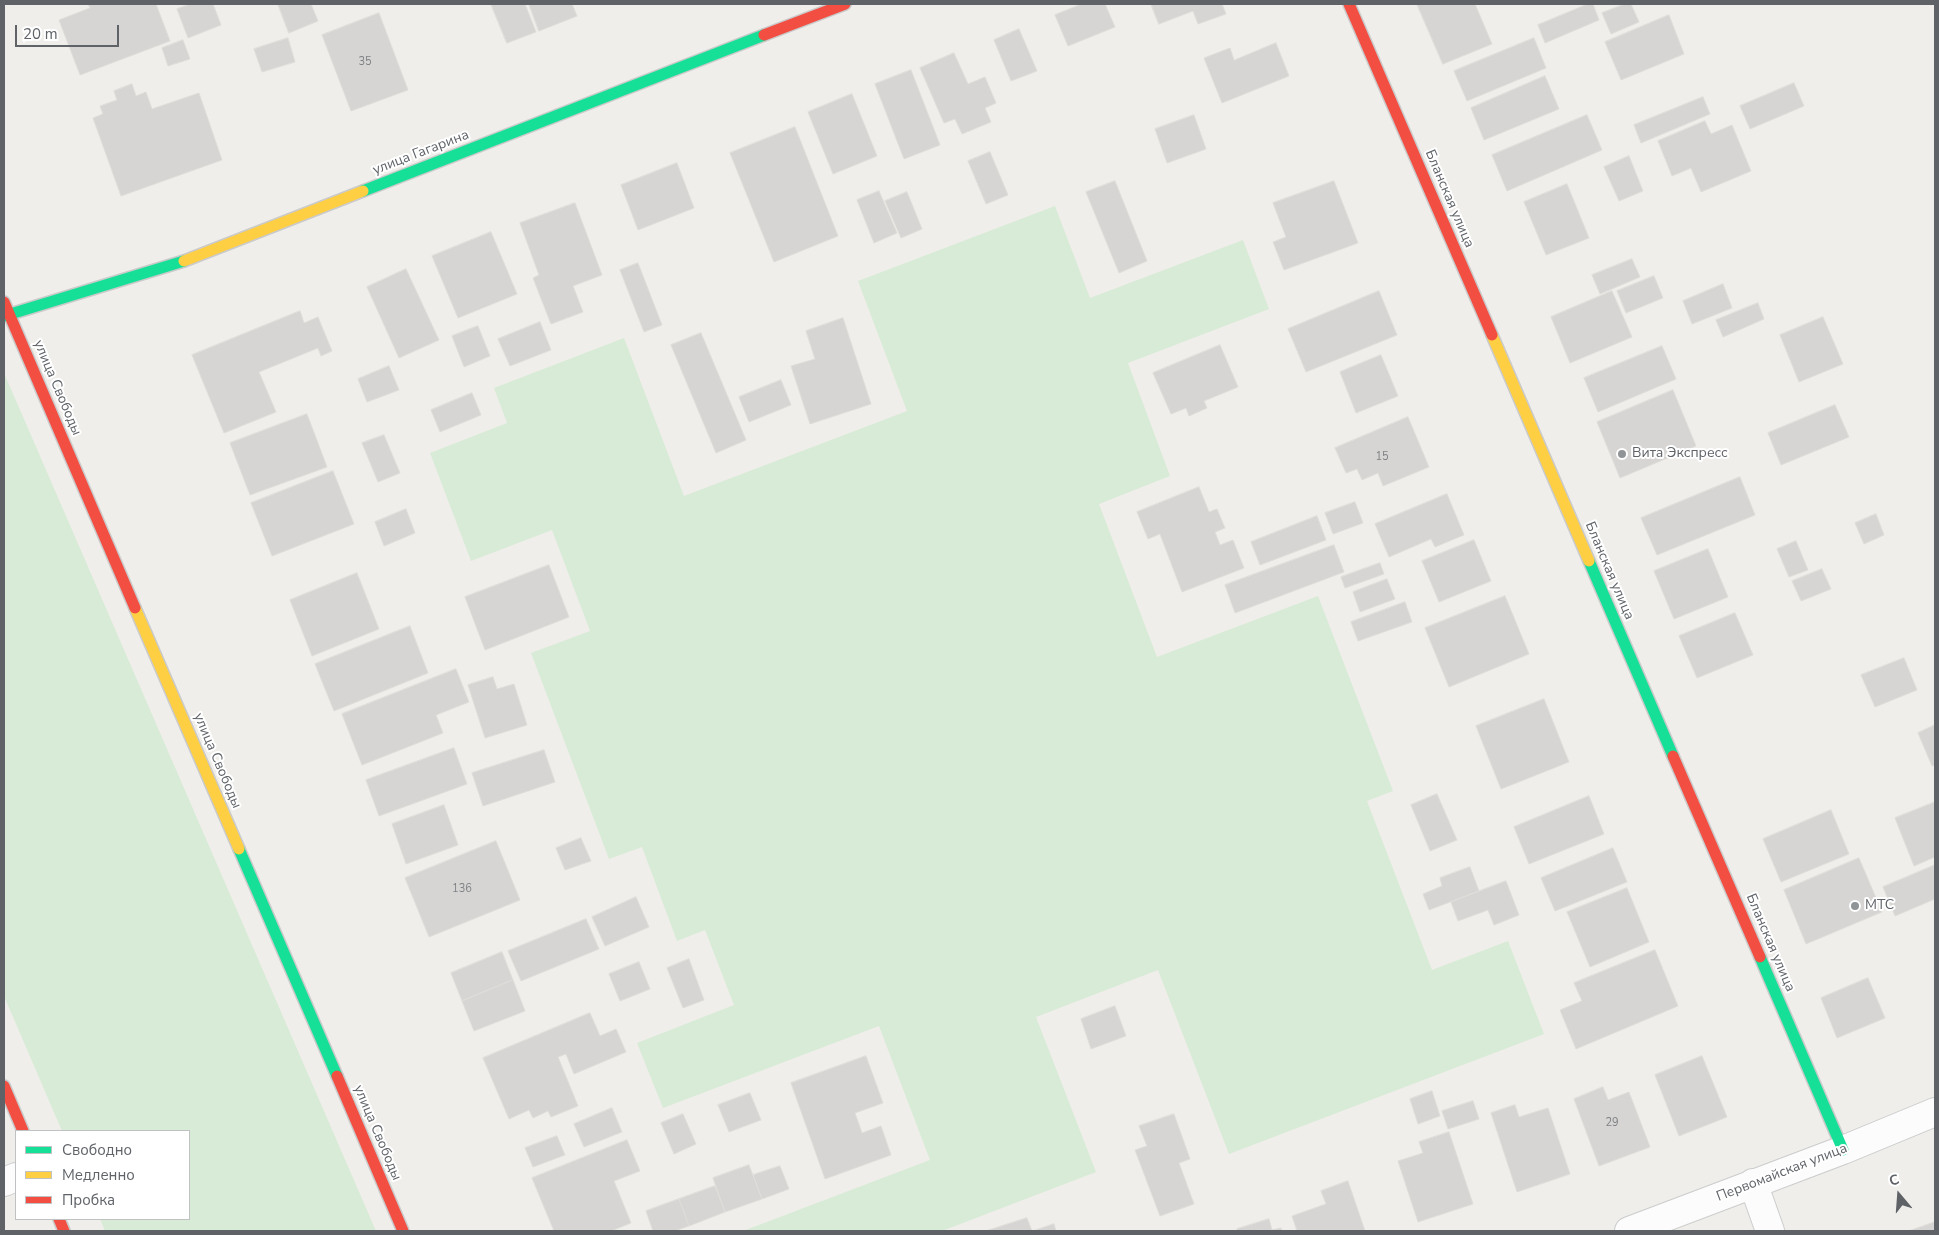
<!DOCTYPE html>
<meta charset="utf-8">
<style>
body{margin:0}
#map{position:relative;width:1939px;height:1235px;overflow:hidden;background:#efeeea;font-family:"Nunito Sans",sans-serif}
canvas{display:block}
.frame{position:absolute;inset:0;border:5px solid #5f6368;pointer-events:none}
.legend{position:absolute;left:15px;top:1130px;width:175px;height:90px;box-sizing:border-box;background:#fff;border:1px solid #bfc1c3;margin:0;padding:6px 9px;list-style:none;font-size:15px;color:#5f6368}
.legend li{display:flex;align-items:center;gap:10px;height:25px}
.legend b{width:25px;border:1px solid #bfc1c3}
.north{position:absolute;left:1874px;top:1170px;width:50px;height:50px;-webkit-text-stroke:4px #fff;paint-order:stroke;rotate:342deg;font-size:14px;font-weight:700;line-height:20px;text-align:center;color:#5f6368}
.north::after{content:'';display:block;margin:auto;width:18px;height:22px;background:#5f6368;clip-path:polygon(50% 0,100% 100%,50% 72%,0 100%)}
.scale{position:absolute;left:15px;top:25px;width:104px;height:22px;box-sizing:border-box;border:2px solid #5f6368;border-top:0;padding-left:6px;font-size:15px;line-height:18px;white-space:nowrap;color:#5f6368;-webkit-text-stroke:4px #fff;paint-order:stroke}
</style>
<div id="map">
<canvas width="1939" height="1235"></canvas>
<div class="frame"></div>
<ul class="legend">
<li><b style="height:6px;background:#16e098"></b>Свободно</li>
<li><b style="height:6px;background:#ffcf43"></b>Медленно</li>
<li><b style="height:6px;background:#f24e42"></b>Пробка</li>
</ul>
<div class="north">С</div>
<div class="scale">20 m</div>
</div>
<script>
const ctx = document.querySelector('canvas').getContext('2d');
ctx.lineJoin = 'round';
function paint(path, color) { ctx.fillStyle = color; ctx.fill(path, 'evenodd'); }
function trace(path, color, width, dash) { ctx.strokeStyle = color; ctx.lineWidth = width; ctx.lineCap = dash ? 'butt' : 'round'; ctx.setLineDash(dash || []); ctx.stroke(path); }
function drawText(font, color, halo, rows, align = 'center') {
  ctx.font = font + ' "Nunito Sans",sans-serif'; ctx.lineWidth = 4; ctx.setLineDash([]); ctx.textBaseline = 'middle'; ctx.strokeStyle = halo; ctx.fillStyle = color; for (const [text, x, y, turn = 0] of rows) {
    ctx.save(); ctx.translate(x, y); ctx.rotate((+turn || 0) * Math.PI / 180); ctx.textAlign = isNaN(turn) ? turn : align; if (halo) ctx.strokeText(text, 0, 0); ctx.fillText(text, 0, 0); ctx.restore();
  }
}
const green = new Path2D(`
 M1055 206 1090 298 1243 240 1269 309 1128 363 1170 476 1099 504 1157 657 1318 596 1393 791 1367 801 1432 970 1508 941 1544 1034 1229 1154 1158 970 1036 1017 1096 1172 942 1231H743L930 1160 879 1026 663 1108 637 1043 734 1005 705 930 677 941 642 847 609 859 531 653 590 631 552 530 471 561 430 453 507 423 494 388 624 338 684 496 907 411 858 281Z
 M4 373 376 1231H105L100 1219H189V1131H62L4 996Z`);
const building = new Path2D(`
 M88 4H156L170 41 80 75 59 20 90 8Z
 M191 4H213L221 25 188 38 177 9Z
 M278 4H311L318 21 289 33Z
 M491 4H525L536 32 507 43Z
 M529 4H572L577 16 539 31Z
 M1082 4H1105L1115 27 1068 46 1055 15Z
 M1151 4H1222L1226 14 1198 24 1193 11 1159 24Z
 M1417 4H1475L1492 44 1443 64Z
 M1588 4H1593L1599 20 1545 43 1538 25Z
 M1625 4H1631L1639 22 1611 34 1602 13Z
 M379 13 408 90 351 111 322 35Z
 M1669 15 1684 54 1621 80 1605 42Z
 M1019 29 1037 71 1011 81 994 40Z
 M288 38 295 62 262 72 254 49Z
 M1534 38 1546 68 1467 101 1454 71Z
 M183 40 190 59 168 66 162 48Z
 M1276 43 1289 76 1222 103 1204 58 1230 48 1234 60Z
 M954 53 968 84 985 77 996 103 985 108 991 122 962 134 955 119 944 123 920 68Z
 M911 70 940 145 904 159 875 84Z
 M1545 76 1559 109 1484 140 1471 108Z
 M1794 83 1804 106 1750 129 1740 106Z
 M132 84 136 96 146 92 152 109 199 93 222 160 121 196 93 118 103 114 100 106 117 100 114 91Z
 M852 94 877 156 833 174 808 112Z
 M1703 97 1710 114 1641 143 1634 125Z
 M1194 115 1206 149 1167 163 1155 129Z
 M1587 115 1602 150 1507 191 1492 155Z
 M1705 121 1711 134 1732 125 1751 171 1701 192 1691 168 1672 176 1658 141Z
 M795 127 838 236 774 262 730 153Z
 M990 152 1008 195 986 204 968 161Z
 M1629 156 1643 191 1619 201 1604 167Z
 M677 163 694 208 638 230 621 185Z
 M1115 181 1147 261 1119 273 1086 192Z
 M1334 181 1358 243 1284 270 1273 242 1286 237 1273 203Z
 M1567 184 1589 238 1546 255 1524 202Z
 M879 191 897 233 874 243 857 200Z
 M907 192 922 229 901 238 885 201Z
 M575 203 602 275 573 286 583 312 551 324 533 278 539 275 520 223Z
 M491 232 517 294 458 318 432 256Z
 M1632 259 1640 277 1600 294 1592 275Z
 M638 263 662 325 644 332 620 270Z
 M406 269 439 340 399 358 367 287Z
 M1654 276 1663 298 1626 313 1617 291Z
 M1723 284 1732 308 1692 324 1683 301Z
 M1379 291 1397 335 1306 372 1288 329Z
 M1612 291 1632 337 1570 363 1551 317Z
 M1758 303 1764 319 1723 337 1716 320Z
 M300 311 304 323 318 317 332 351 321 356 318 348 259 372 276 412 224 433 192 355Z
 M1823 317 1843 364 1799 382 1780 335Z
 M843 318 871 404 810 424 791 366 815 359 806 331Z
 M540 322 551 350 510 366 498 339Z
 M478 326 490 356 464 367 452 336Z
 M701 333 746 440 716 453 671 345Z
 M1220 345 1238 387 1204 401 1207 408 1189 416 1186 408 1171 414 1153 373Z
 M1662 346 1676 379 1598 412 1584 378Z
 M1381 355 1398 396 1356 413 1340 372Z
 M389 366 399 390 367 402 358 379Z
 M781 380 791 405 749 422 739 397Z
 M1673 390 1696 446 1620 478 1597 422Z
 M472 393 481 415 440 432 431 410Z
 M1835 405 1849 437 1781 465 1768 433Z
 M307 414 327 467 250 495 230 443Z
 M1408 417 1429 467 1383 486 1378 473 1362 480 1357 469 1346 473 1335 448Z
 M384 435 400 473 378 482 362 443Z
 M333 471 354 524 272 556 251 503Z
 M1740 477 1755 515 1657 555 1641 518Z
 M1199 487 1209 512 1217 509 1225 528 1215 532 1220 545 1233 540 1244 568 1182 592 1160 534 1148 539 1137 512Z
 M1447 494 1464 535 1435 547 1431 539 1389 557 1375 524Z
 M1355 502 1363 523 1333 534 1325 513Z
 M406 509 415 533 384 546 375 522Z
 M1876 514 1884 535 1864 544 1855 523Z
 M1317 516 1326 540 1260 565 1251 542Z
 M1474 540 1491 581 1439 602 1422 561Z
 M1796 541 1808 570 1789 577 1777 549Z
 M1334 545 1344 572 1235 613 1225 585Z
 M1708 549 1728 597 1674 619 1654 571Z
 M1380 563 1384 574 1345 588 1341 577Z
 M549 565 569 617 485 650 465 597Z
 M1822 569 1831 589 1801 601 1792 581Z
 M357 573 379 629 312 656 290 600Z
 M1387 579 1395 599 1360 612 1353 592Z
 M1505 596 1529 654 1449 687 1425 628Z
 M1405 602 1412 622 1358 641 1351 622Z
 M1735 613 1753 655 1697 678 1679 636Z
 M410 626 428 673 334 711 315 664Z
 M1904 658 1917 690 1875 707 1861 675Z
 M456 669 469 702 436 715 443 733 362 765 342 714Z
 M493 677 497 689 514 684 527 725 485 738 468 685Z
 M1544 699 1569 762 1501 789 1476 726Z
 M1935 725V765L1932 766 1918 733Z
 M454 748 467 784 379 816 366 780Z
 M544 750 555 782 483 806 472 773Z
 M1437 794 1457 840 1430 851 1411 805Z
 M1589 796 1604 834 1529 864 1514 827Z
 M1935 802V857L1914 866 1895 818Z
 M444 805 458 845 406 864 392 824Z
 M1831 810 1849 854 1781 882 1763 839Z
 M581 838 591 861 565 870 556 848Z
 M496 841 520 900 429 937 405 878Z
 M1613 848 1627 882 1555 911 1541 878Z
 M1859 858 1882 912 1806 944 1784 890Z
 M1935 865V899L1895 916 1883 887Z
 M1470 867 1479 891 1429 910 1423 894 1442 886 1440 878Z
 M1506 881 1519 915 1494 925 1488 910 1458 921 1451 902Z
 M1627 888 1649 942 1590 967 1567 912Z
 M636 897 649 927 605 946 592 917Z
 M586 919 599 949 521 981 508 951Z
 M1655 950 1678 1006 1576 1049 1560 1010 1582 1001 1574 983Z
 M502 952 513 980 462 1001 451 973Z
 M689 959 704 1000 683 1008 667 968Z
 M639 962 650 989 620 1001 609 974Z
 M1868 978 1885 1018 1837 1038 1821 998Z
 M513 980 525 1011 474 1031 462 1001Z
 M1115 1006 1126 1036 1091 1049 1081 1019Z
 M590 1013 600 1036 616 1029 626 1052 574 1074 566 1054 558 1057 578 1106 551 1117 548 1111 533 1118 529 1110 509 1119 483 1058Z
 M866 1056 883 1103 855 1113 862 1133 881 1126 891 1155 825 1179 791 1083Z
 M1702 1056 1727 1117 1679 1136 1655 1075Z
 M1603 1087 1608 1100 1629 1092 1650 1147 1599 1166 1574 1099Z
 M1432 1091 1440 1116 1418 1124 1410 1099Z
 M750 1093 761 1120 729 1132 718 1105Z
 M1473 1101 1479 1119 1448 1129 1442 1111Z
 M1515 1105 1519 1117 1548 1108 1570 1174 1517 1192 1491 1113Z
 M612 1108 622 1132 584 1147 574 1124Z
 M683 1114 696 1144 674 1154 661 1123Z
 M1174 1114 1190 1159 1179 1163 1194 1204 1160 1216 1135 1150 1147 1146 1139 1126Z
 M1449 1132 1473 1204 1418 1222 1398 1161 1423 1153 1419 1142Z
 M557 1136 565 1155 533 1167 525 1148Z
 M627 1140 640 1171 614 1181 631 1223 611 1231H554L532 1178Z
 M749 1165 762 1199 725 1212 713 1178Z
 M780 1166 789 1189 762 1199 753 1175Z
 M1348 1181 1365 1231H1297L1292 1216 1326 1204 1321 1191Z
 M715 1186 725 1212 689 1226 679 1199Z
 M679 1199 689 1226 674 1231H653L646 1211Z
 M1027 1218 1032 1231H986Z
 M1269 1219 1272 1230 1281 1228 1282 1231H1237V1229Z
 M1935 1222V1231H1909Z
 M1054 1224 1056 1231H1033Z`);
const street = new Path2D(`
 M4 1182 16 1177
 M1753 1183 1770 1231
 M1629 1231 1843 1150 1935 1112`);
const fast = new Path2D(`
 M363 191 764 35
 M4 316 184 261
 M1589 561 1673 756
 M239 849 337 1076
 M1760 957 1843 1150`);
const slow = new Path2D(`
 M184 261 363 191
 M1492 335 1589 561
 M135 608 239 849`);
const jam = new Path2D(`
 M1349 4 1492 335
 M764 35 845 4
 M4 302 135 608
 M1673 756 1760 957
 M337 1076 403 1231
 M4 1086 23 1131
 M59 1219 64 1231`);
const markers = [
 [1622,454,5,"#919496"],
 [1855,906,5,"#919496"]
];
const numberNames = [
 ["35",365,62],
 ["15",1382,457],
 ["136",462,889],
 ["29",1612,1123]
];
const streetNames = [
 ["улица Гагарина",421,153,-21],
 ["Бланская улица",1449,199,67],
 ["улица Свободы",57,388,67],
 ["Бланская улица",1609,571,67],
 ["улица Свободы",217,761,67],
 ["Бланская улица",1770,943,67],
 ["улица Свободы",377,1133,67],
 ["Первомайская улица",1782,1173,-21]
];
const poiNames = [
 ["Вита Экспресс",1632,454],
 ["МТС",1865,906]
];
paint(green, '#d8ebd6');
paint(building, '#d6d5d3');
trace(building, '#deddd9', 1);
trace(street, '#cbcccc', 30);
trace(fast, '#cacacb', 14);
trace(slow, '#cacacb', 14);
trace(jam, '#cacacb', 14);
trace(street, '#fdfcfc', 28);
trace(fast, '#16e098', 11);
trace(slow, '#ffcf43', 11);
trace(jam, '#f24e42', 11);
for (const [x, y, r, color] of markers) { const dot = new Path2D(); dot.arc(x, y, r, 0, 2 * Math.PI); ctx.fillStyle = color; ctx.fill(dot); trace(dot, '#fff', 2); }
drawText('11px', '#7e8184', null, numberNames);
drawText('14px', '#5f6368', '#fff', streetNames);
drawText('14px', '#5f6368', '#fff', poiNames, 'left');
</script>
